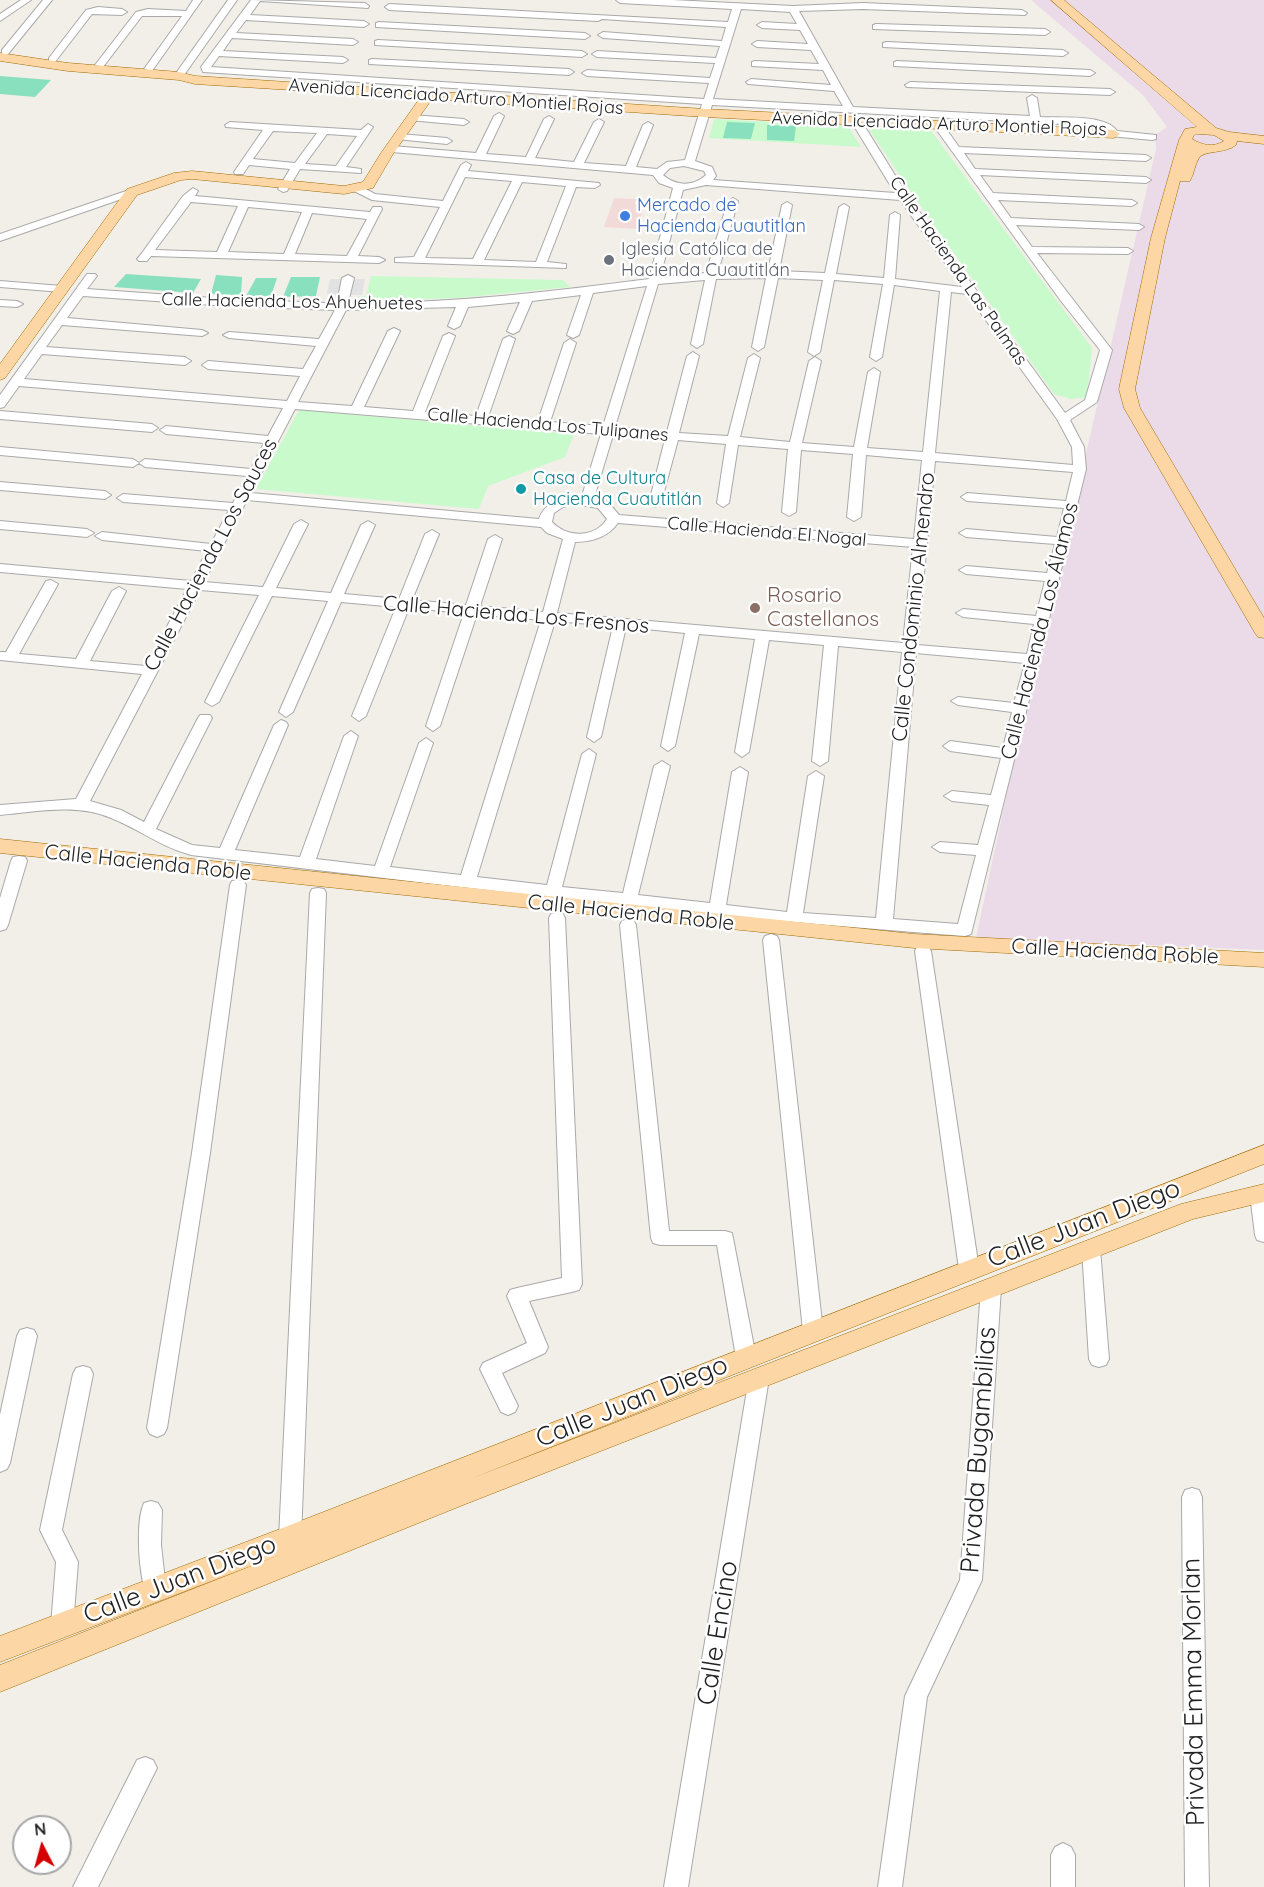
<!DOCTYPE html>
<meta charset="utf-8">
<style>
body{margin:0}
#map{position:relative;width:1264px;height:1887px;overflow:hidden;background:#f2efe9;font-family:Quicksand,sans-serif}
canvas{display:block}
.north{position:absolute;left:12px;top:1815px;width:60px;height:60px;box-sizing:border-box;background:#fff;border:2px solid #a7a7a7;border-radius:50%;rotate:354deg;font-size:16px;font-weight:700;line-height:24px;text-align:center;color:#222}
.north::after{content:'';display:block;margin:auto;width:21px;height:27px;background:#d40000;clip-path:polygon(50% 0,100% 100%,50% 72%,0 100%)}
</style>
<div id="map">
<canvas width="1264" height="1887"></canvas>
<div class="north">N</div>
</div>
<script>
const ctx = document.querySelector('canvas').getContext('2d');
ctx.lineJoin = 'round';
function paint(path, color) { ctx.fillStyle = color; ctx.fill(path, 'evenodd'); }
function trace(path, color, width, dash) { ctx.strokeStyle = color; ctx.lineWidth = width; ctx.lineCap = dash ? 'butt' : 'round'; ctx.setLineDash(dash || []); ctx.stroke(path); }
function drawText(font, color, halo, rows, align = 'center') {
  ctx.font = font + ' Quicksand,sans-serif'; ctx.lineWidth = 5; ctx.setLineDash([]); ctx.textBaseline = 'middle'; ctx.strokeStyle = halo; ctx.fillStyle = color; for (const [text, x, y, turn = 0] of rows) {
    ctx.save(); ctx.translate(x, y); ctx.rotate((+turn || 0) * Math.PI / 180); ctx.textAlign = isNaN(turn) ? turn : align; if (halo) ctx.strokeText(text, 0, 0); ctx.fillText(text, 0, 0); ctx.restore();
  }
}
const commercial = new Path2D(`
 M614 198 636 199 635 204 644 205 638 229 604 227Z`);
const industrial = new Path2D(`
 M1031 0H1264V950L976 938 1038 647 1070 523 1156 149 1155 135 1167 127 1143 95Z`);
const park = new Path2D(`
 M714 119 848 126 861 147 709 138Z
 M866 125 929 128 1092 348 1087 397 1071 399 1054 394 915 198Z
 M371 276 563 280 570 287 458 298 355 301V297L366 296Z
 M299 410 574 434 565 457 488 486 479 509 256 489Z`);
const pitch = new Path2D(`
 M0 76 51 80 35 97 0 94Z
 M727 122 755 123 751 139 723 138Z
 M767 125 796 126 794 141 767 140Z
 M126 274 201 279 193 293 114 287Z
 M216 275 242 277 241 295 211 294Z
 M291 277H320L316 296 283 297Z
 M256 278H277L271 296H246Z`);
const parking = new Path2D(`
 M330 279H365L362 295 327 294Z`);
const minor = new Path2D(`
 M21 0H31L0 21V14Z
 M43 0H52L8 54H2V50Z
 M193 0H202L152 71 144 69 182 16H142L103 67 95 65 136 12 148 9 186 11Z
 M228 0H237L182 78H176L174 76Z
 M251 0 365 3 369 6 368 8 260 1 250 15 364 21 369 24 364 27 246 20 236 33 353 39 358 42 353 45 232 38 223 51 343 57 348 60 343 63 219 56 211 67 704 99 709 83 587 76 582 73 587 70 710 78 715 63 597 57 592 54 597 51 716 58 720 46 603 38 598 35 603 32 722 41 726 27 602 19 598 21 389 10 385 7 389 4 728 22 732 9 620 3 616 0H672L793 6 863 3 1022 10 1027 13 1025 15 863 9 799 11 853 107 1030 116 1027 98 1032 95 1037 98 1040 117C1060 118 1106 114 1117 131L1156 135V139L1152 140 1110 136 1099 126 712 105 695 161 712 167 716 176 713 180 895 193 851 121 860 119 908 196 1065 413 1085 400 1100 350 1061 301 933 125 942 123 959 147 1146 155 1151 158 1146 161 964 153 975 169 1146 177 1151 180 1146 183 980 175 993 193 1132 200 1137 203 1132 206 998 200 1011 218 1139 224 1144 227 1139 230 1016 225 1032 247 1128 248 1133 251 1128 254 1037 253 1112 350 1097 402 1070 420 1084 447 1086 469 971 934 965 936C705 917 449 886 191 855 161 847 139 829 111 818 76 803 36 812 0 815V805L76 799 142 674 0 660V652H6L46 581 51 580 58 584 19 654 76 659 112 591 119 587 126 591 90 661 146 666 187 589 0 572V564L191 581 207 551 102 540 95 536 102 532 211 544 229 510 123 502 117 498 123 494 233 503 247 476 145 467 139 463 133 467 0 455V447L133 459 139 463 145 459 251 469 264 443 166 434 160 430 166 426 268 436 283 408 19 386 4 407 0 408V395L87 274H95L97 276 87 289 228 299 326 303H337L342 278 348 275 354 278 348 303C450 304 548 292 649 279L673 188 659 183 653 175 392 152 387 149 392 146 476 153 494 116 499 113 504 116 486 154 526 157 544 119 549 116 554 119 535 158 574 162 594 122 599 119 604 122 584 163 626 166 643 125 648 122 653 125 636 167 657 169 667 162 685 160 702 104 203 72 201 67ZM741 9 790 12 797 24 762 22 757 25 762 28 800 30 808 44 757 41 752 44 757 47 811 50 819 64 755 61 752 62V66L823 70 831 85 751 79 746 82 748 84 834 91 843 106 713 99ZM684 166 704 171 706 175C693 187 676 186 663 175L670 168ZM706 185 900 200 962 287 895 279 900 215 895 212 890 215 884 278 836 274 849 207 844 204 839 207 825 273 779 271 792 205 787 202 782 205 768 271 718 272 738 201 733 198 728 201 706 273 660 277 683 190ZM766 278 752 347 758 351 764 347 778 278 823 280 808 352 814 356 820 352 834 280 883 284 870 357 876 361 882 357 894 285 940 291 923 452 867 448 880 372 874 368 868 372 854 447 802 443 821 361 815 357 809 361 790 442 740 437 760 358 754 354 748 358 728 436 679 433 699 356 693 352 687 356 667 432 615 427 658 284 705 280 691 344 697 348 703 344 716 279ZM647 286 603 426 550 422 576 343 570 339 564 343 538 421 488 417 515 339 509 336 503 339 476 416 425 412 455 336 449 333 443 336 413 411 364 407 400 331 394 328 388 331 352 406 298 402 346 310 456 307 448 326 454 329 460 326 468 307 520 302 507 331 513 334 519 331 532 301 581 295 567 335 573 338 579 335 593 293ZM951 292 967 294 1057 419 1072 447 1073 465 935 453ZM83 296 228 306 335 310 319 339 229 332 223 335 229 338 316 346 303 369 208 361 202 365 208 369 300 376 287 401 24 379 42 354 185 365 191 361 185 357 46 347 62 325 202 336 208 333 202 330 67 318ZM295 409 601 434 582 496C564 496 545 501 539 519L251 493ZM613 435 665 439 649 503 655 507 661 503 678 440 726 444 717 503 723 507 729 503 738 445 788 449 782 512 789 516 796 512 801 450 853 454 847 517 854 521 861 517 866 455 922 460 914 539 619 515 608 502 594 498ZM935 461 1073 472 1066 501 967 493 961 497 967 501 1064 508 1057 537 966 529 959 533 966 537 1055 544 1047 573 966 566 959 570 966 574 1045 581 1036 616 963 609 956 613 963 617 1034 624 1027 654 917 645ZM247 500 541 527 547 533 563 539 543 612 480 606 502 539 495 535 488 539 466 605 412 600 439 534 432 530 425 534 399 599 344 594 375 525 368 521 361 525 331 593 276 588 308 524 301 520 294 524 263 587 204 582ZM574 504 598 508 607 519C595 538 567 538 552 522L554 513 563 507ZM618 523 913 547 903 643 557 613 575 542C592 542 608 537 618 523ZM200 590 259 595 205 702 212 706 219 702 272 596 328 601 279 712 286 717 293 712 341 602 396 607 352 716 359 721 366 716 409 608 464 613 426 726 433 731 440 726 477 614 541 620 461 875 390 867 433 743 426 738 419 743 375 866 316 859 358 736 351 731 344 736 300 857 235 850 288 725 286 722 281 720 274 725 220 848 192 845 156 829 212 718 210 715H200L198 718 144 822 121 810 90 801ZM555 621 613 626 587 737 594 742 601 737 626 627 685 633 661 746 668 751 675 746 699 634 755 639 735 752 742 757 749 752 769 640 824 645 812 761 820 766 828 761 838 646 902 652 876 918 803 913 824 776 816 771 808 776 787 912 726 905 748 772 740 767 732 772 710 903 638 895 670 766 662 761 654 766 623 893 562 887 596 754 589 749 582 754 547 885 477 877ZM916 653 1025 663 1014 703 958 697 951 701 958 705 1012 712 1003 748 950 741 943 746 950 751 1001 758 991 795 952 791 944 796 952 801 989 805 978 845 940 842 932 847 940 852 976 855 958 924 893 919Z
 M98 7 122 9 127 12 122 15 92 14 55 62H49V58L86 10Z
 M379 22 585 33 590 36 585 39 376 27V23Z
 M876 24 1045 29 1050 32 1045 35 873 29V25Z
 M378 40 582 51 587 54 582 57 375 45V41Z
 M886 42 1063 50 1068 53 1063 56 883 47V43Z
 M372 59 569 69 574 72 569 75 369 64V60Z
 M897 61 1090 70 1095 73 1090 76 894 66V62Z
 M910 82 1110 89 1115 92 1110 95 907 87 905 85Z
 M412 115 464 119 469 122 464 125 409 120 407 118Z
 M230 122 361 130 368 124 373 127 346 167 361 169V173L300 169 287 191 283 192 278 189 290 169 249 165 243 174H235L234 172 263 130 226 127 225 125ZM273 131 317 133 295 163 253 159ZM327 134 357 136 336 166 305 164Z
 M400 134 447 138 452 141 447 144 396 139 395 137Z
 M466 162 471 165 468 171 599 183 600 185 595 188 576 187 547 262 566 264V268L395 262V258L414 257 440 207 372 200 354 191V187H362L375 194 443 201 461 165ZM465 177 512 181 473 259 425 258ZM522 182 566 186 536 262 484 260Z
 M193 188 198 191 195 196 370 212 373 207H381L382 209 358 256 379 257 385 260 379 263 151 256 147 261H139L137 259 142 253 183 196ZM191 202 238 206 217 252 155 250ZM248 207 302 212 284 254 228 252ZM312 213 367 219 347 256 295 254Z
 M132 189 137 192 136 194 0 241V234Z
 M0 281 62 286 68 289 62 292 0 287Z
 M0 300 17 301 23 304 17 307 0 306Z
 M0 411 152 424 158 428 152 432 0 419Z
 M0 482 105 491 111 495 105 499 0 490Z
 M0 521 87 529 94 533 87 537 0 529Z
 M19 856 25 857 27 861 8 925 6 929 0 931V898L11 861 13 857Z
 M238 880 244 881 246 885 210 1153 167 1428 164 1434 157 1437 150 1434 147 1428 192 1153 230 885 232 881Z
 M318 888 324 889 326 893 301 1538 298 1545 290 1548 282 1545 279 1538 310 893 312 889Z
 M557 912 563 914 565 918 582 1284 579 1290 572 1292 529 1301 548 1347 545 1353 502 1373 518 1406 515 1412 508 1415 501 1412 480 1369 483 1363 527 1343 507 1296 510 1290 517 1288 562 1278 549 918 551 914Z
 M628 919 634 921 636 925 669 1231H725L732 1233 756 1357 753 1363 746 1365 739 1363 736 1357 717 1245H660L653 1243 651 1238 620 925 622 921Z
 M771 934 777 936 779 940 823 1331 820 1337 813 1339 806 1337 803 1331 763 940 765 936Z
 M923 945 929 947 931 951 979 1269 976 1274 969 1277 962 1274 959 1269 915 951 917 947Z
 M1259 1187 1264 1188V1242L1257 1240 1255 1235 1250 1194 1252 1189Z
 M1091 1241 1098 1244 1100 1249 1109 1359 1106 1365 1099 1367 1092 1365 1089 1359 1082 1249 1084 1244Z
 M991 1280 998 1282 1001 1288 982 1580 927 1697 902 1887H878L905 1696 960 1580 981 1288 984 1282Z
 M27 1328 34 1330 37 1336 10 1463 7 1469 0 1472V1415L17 1336 20 1330Z
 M83 1366 90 1368 93 1374 62 1530 78 1562 73 1626 70 1633 62 1636 54 1633 51 1626 56 1562 40 1530 73 1374 76 1368Z
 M759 1370 766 1372 769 1378 688 1887H664L749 1378 752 1372Z
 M1192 1488 1199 1490 1202 1497 1209 1887H1185L1182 1497 1185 1490Z
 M151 1501 158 1503 162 1510 161 1545 166 1589 163 1596 155 1599 147 1596C139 1577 135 1522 144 1503Z
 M145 1757 153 1760 157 1768 98 1887H73L137 1760Z
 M1063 1843 1071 1847 1075 1855V1887H1051V1855L1055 1847Z`);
const major = new Path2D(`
 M1051 0H1064L1216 128 1229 132 1264 136V144L1237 141 1236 145C1225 154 1204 150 1199 158 1195 164 1194 174 1190 181H1180L1165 238 1135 389 1140 408 1264 618V638L1258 637 1255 633 1124 408 1119 389 1151 238 1179 140 1185 129 1197 127ZM1199 134 1214 135 1224 141C1213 148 1202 145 1192 139L1194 135Z
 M0 53 68 63 179 72 195 76 705 109 1114 130 1120 134 1114 138 705 117 432 99 393 154 373 188 344 194 192 179 181 180 137 195 5 378 0 380V364L127 189 174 173 192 171 344 186 363 182 381 153 420 98 195 84 179 80 68 71 0 61Z
 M0 839 914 934 1264 953V967L914 948 0 853Z
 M1264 1145V1164L470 1479 1181 1204 1264 1184V1202L1193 1219 463 1505 0 1692V1665L282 1554 0 1662V1636L280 1529Z`);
const markers = [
 [625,216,6,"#3f7fe0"],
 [609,260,6,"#6b7280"],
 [521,489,6,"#0f9aa8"],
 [755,608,6,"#8d6e63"]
];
const farStreetnames = [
 ["Avenida Licenciado Arturo Montiel Rojas",456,97,4],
 ["Avenida Licenciado Arturo Montiel Rojas",939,124,2],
 ["Calle Hacienda Las Palmas",958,271,55],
 ["Calle Hacienda Los Ahuehuetes",292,302,1],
 ["Calle Hacienda Los Tulipanes",548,425,5],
 ["Calle Hacienda El Nogal",767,532,5]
];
const farShopnames = [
 ["Mercado de",637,206],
 ["Hacienda Cuautitlan",637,227]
];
const farWorshipnames = [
 ["Iglesia Católica de",621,250],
 ["Hacienda Cuautitlán",621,271]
];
const farCulturenames = [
 ["Casa de Cultura",533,479],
 ["Hacienda Cuautitlán",533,500]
];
const streetNames = [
 ["Calle Hacienda Los Sauces",211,555,-62],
 ["Calle Condominio Almendro",914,607,-84],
 ["Calle Hacienda Los Fresnos",516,615,5],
 ["Calle Hacienda Los Álamos",1040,631,-76],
 ["Calle Hacienda Roble",148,863,6],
 ["Calle Hacienda Roble",631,913,6],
 ["Calle Hacienda Roble",1115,952,3]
];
const educationNames = [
 ["Rosario",767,596],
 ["Castellanos",767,620]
];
const nearStreetnames = [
 ["Calle Juan Diego",1084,1224,-21],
 ["Calle Juan Diego",632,1402,-22],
 ["Privada Bugambilias",979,1450,-86],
 ["Calle Juan Diego",180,1580,-21],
 ["Calle Encino",718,1633,-81],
 ["Privada Emma Morlan",1194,1692,-91]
];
paint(commercial, '#f2dad9');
paint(industrial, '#ebdbe8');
paint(park, '#c8facc');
paint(pitch, '#88e0be');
paint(parking, '#e2e2e2');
trace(minor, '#a9a9a9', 2);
trace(major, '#a06b00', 1);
paint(minor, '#fff');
paint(major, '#fcd6a4');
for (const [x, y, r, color] of markers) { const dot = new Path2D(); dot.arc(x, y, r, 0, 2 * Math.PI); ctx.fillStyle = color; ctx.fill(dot); trace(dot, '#fff', 2); }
drawText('18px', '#222', '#fff', farStreetnames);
drawText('18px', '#366cbe', '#fff', farShopnames, 'left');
drawText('18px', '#5b616d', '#fff', farWorshipnames, 'left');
drawText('18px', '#0d838f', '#fff', farCulturenames, 'left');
drawText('21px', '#222', '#fff', streetNames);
drawText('21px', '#785e54', '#fff', educationNames, 'left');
drawText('26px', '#222', '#fff', nearStreetnames);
</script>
